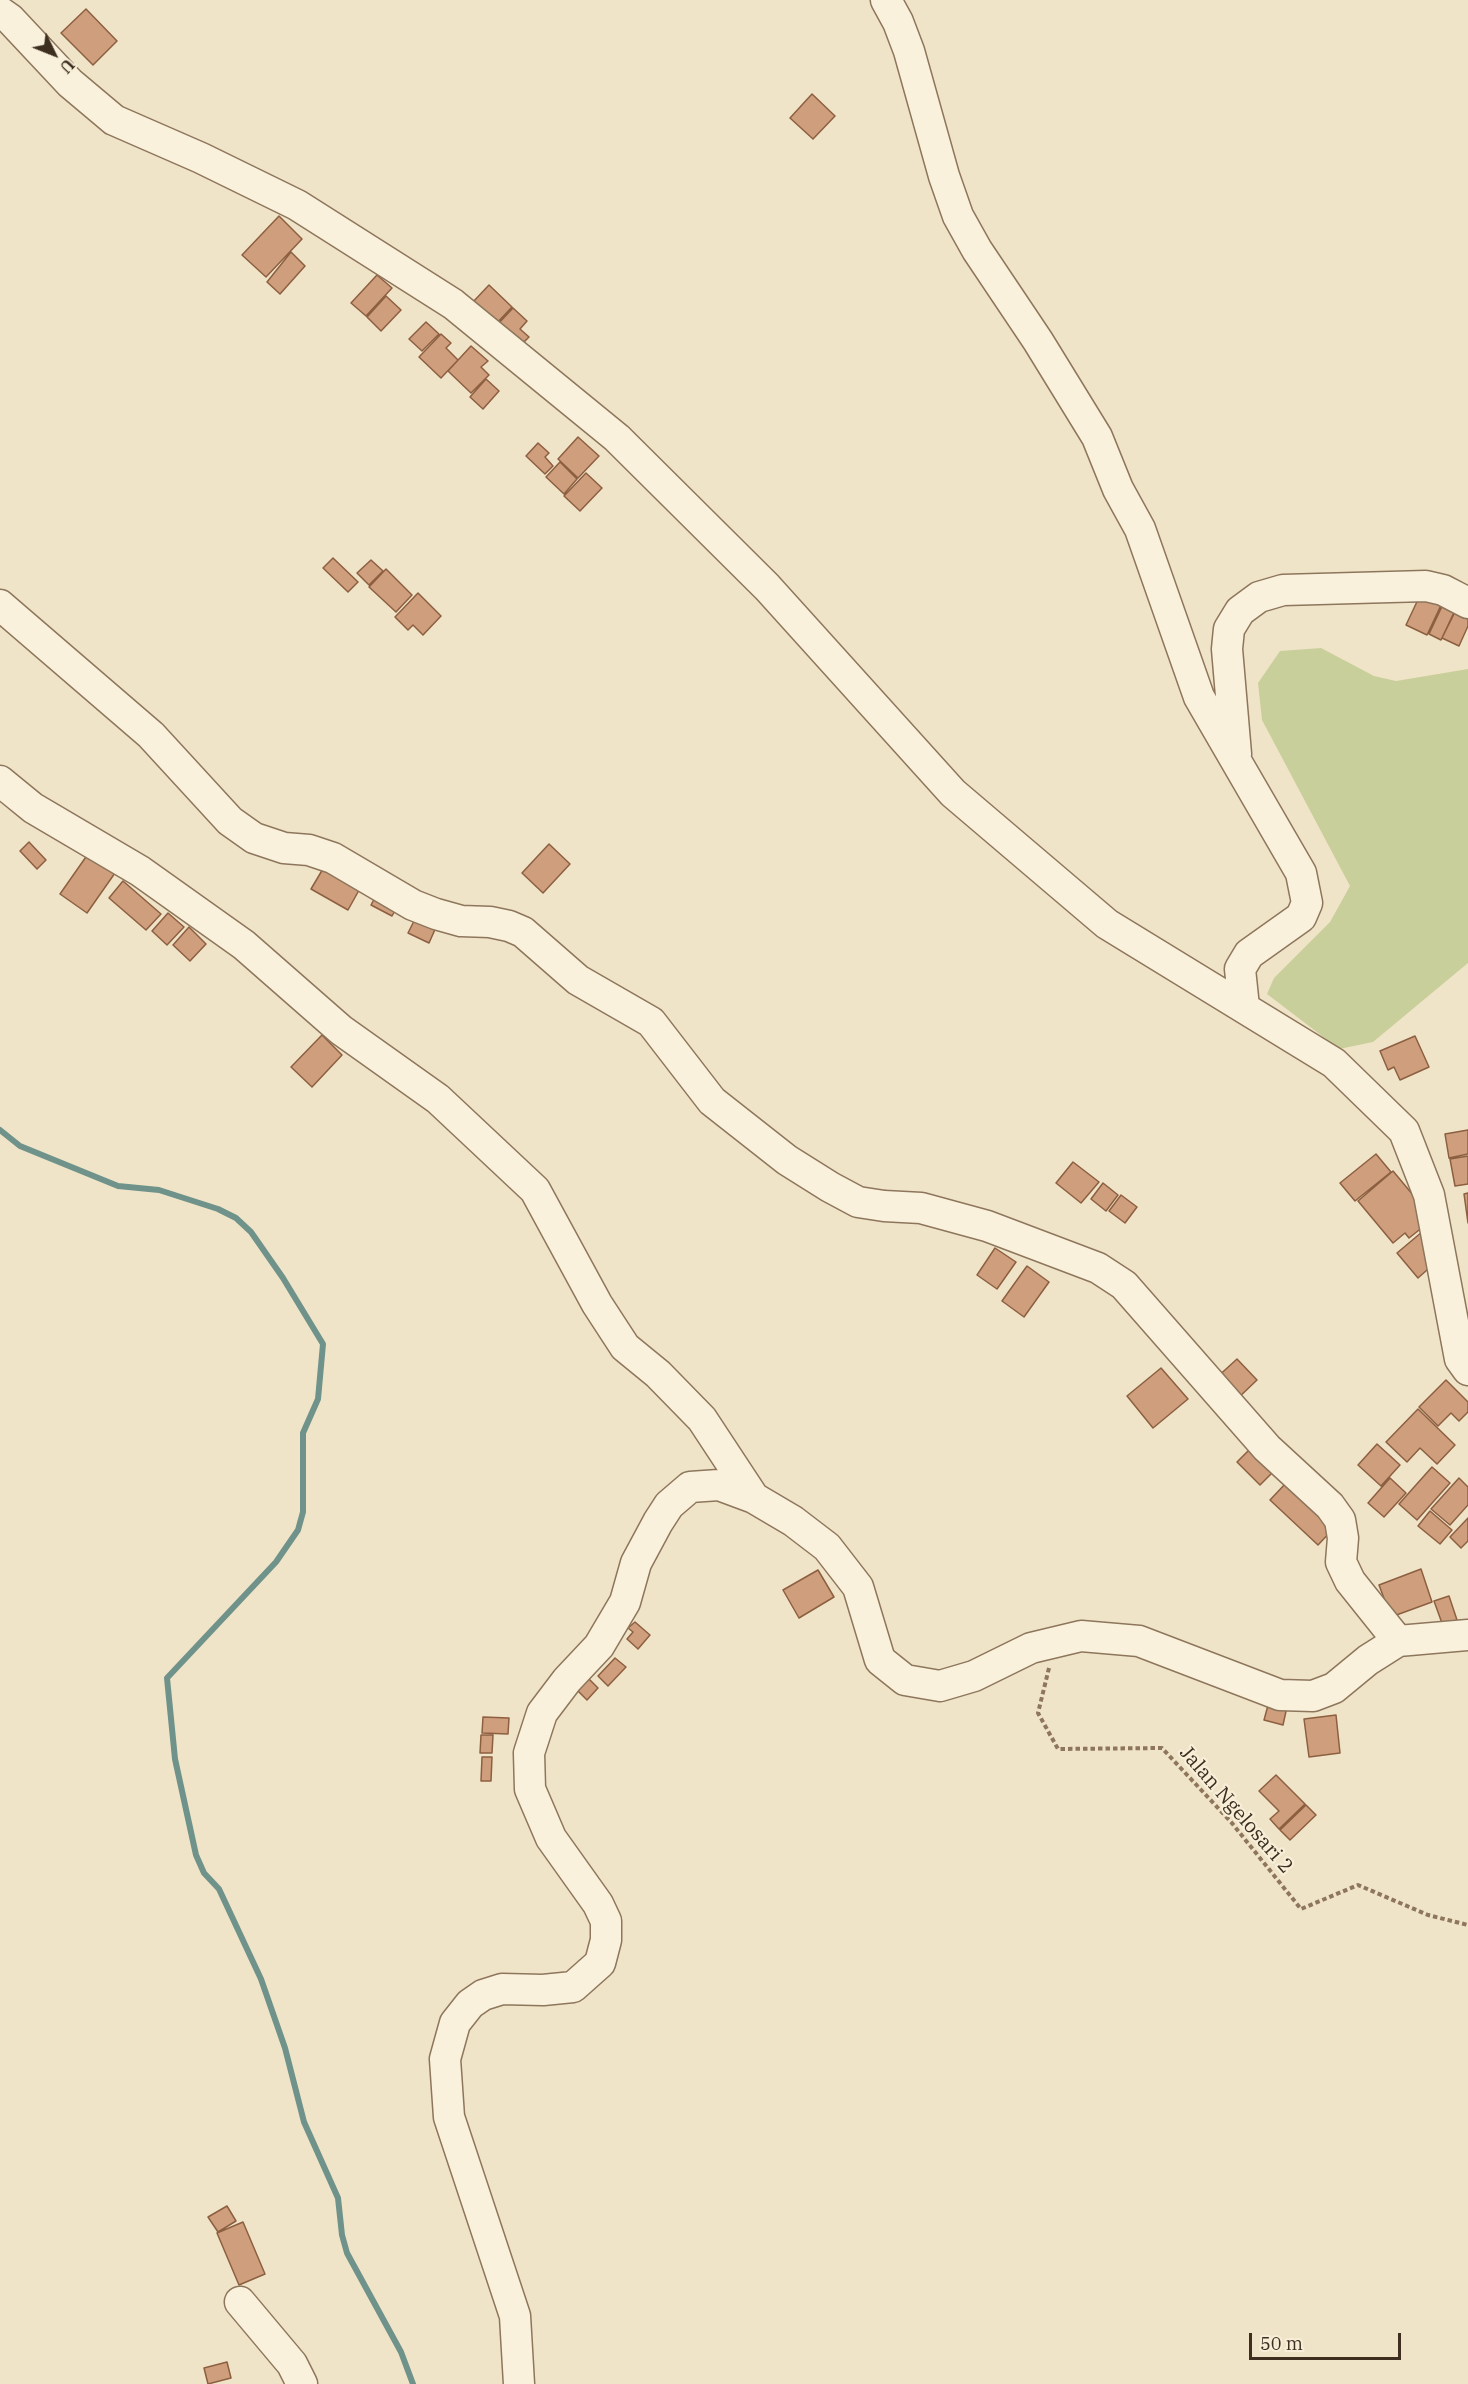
<!DOCTYPE html>
<style>
body{margin:0}
#map{position:relative;width:1468px;height:2384px;overflow:hidden;background:#f0e4c8;font-family:"IBM Plex Serif",serif}
canvas{display:block}
.north{position:absolute;left:24px;top:24px;width:60px;height:60px;-webkit-text-stroke:4px #f7eed8;paint-order:stroke;rotate:133deg;font-size:16px;font-weight:700;line-height:24px;text-align:center;color:#3d2e20}
.north::after{content:'';display:block;margin:auto;width:21px;height:27px;background:#3d2e20;clip-path:polygon(50% 0,100% 100%,50% 72%,0 100%)}
.scale{position:absolute;left:1249px;top:2333px;width:152px;height:27px;box-sizing:border-box;border:3px solid #3d2e20;border-top:0;padding-left:8px;font-size:18px;line-height:21px;white-space:nowrap;color:#3d2e20;-webkit-text-stroke:4px #f7eed8;paint-order:stroke}
</style>
<div id="map">
<canvas width="1468" height="2384"></canvas>
<div class="north">U</div>
<div class="scale">50 m</div>
</div>
<script>
const ctx = document.querySelector('canvas').getContext('2d');
ctx.lineJoin = 'round';
function paint(path, color) { ctx.fillStyle = color; ctx.fill(path, 'evenodd'); }
function trace(path, color, width, dash) { ctx.strokeStyle = color; ctx.lineWidth = width; ctx.lineCap = dash ? 'butt' : 'round'; ctx.setLineDash(dash || []); ctx.stroke(path); }
function drawText(font, color, halo, rows, align = 'center') {
  ctx.font = font + ' "IBM Plex Serif",serif'; ctx.lineWidth = 4.5; ctx.setLineDash([]); ctx.textBaseline = 'middle'; ctx.strokeStyle = halo; ctx.fillStyle = color; for (const [text, x, y, turn = 0] of rows) {
    ctx.save(); ctx.translate(x, y); ctx.rotate((+turn || 0) * Math.PI / 180); ctx.textAlign = isNaN(turn) ? turn : align; if (halo) ctx.strokeText(text, 0, 0); ctx.fillText(text, 0, 0); ctx.restore();
  }
}
const green = new Path2D(`
 M1321 648 1374 676 1396 681 1468 669V963L1373 1042 1339 1049 1267 994 1274 978 1330 922 1350 886 1262 720 1258 683 1280 651Z`);
const stream = new Path2D(`
 M0 1130 20 1146 118 1186 159 1190 218 1209 236 1218 251 1232 283 1278 323 1344 318 1399 303 1433V1512L298 1530 276 1562 167 1678 175 1759 196 1855 204 1873 219 1889 261 1979 285 2048 304 2122 338 2198 342 2235 347 2253 401 2352 413 2384`);
const building = new Path2D(`
 M86 9 117 41 93 65 61 33Z
 M812 94 835 116 813 139 790 118Z
 M279 216 302 239 266 277 242 255Z
 M291 252 305 266 280 294 267 282Z
 M377 275 392 288 366 316 351 303Z
 M489 285 512 307 495 325 472 303Z
 M386 296 401 310 381 331 367 317Z
 M513 308 527 321 520 329 529 337 520 346 497 325Z
 M426 322 439 334 422 351 409 339Z
 M441 334 451 343 446 348 458 360 441 378 419 357Z
 M471 346 488 361 481 367 489 375 471 393 448 371Z
 M486 379 499 391 483 409 470 397Z
 M578 437 599 456 578 478 558 459Z
 M538 443 549 453 545 457 553 466 545 474 526 456Z
 M560 462 577 479 564 494 546 477Z
 M586 473 602 488 580 511 564 496Z
 M333 558 358 582 348 592 323 568Z
 M371 560 383 571 369 585 357 573Z
 M386 569 412 595 396 612 369 587Z
 M1422 591 1443 601 1427 635 1406 625Z
 M418 593 441 616 423 635 413 625 408 630 395 617Z
 M1445 600 1457 606 1441 640 1429 634Z
 M1458 606 1468 611V626L1459 646 1442 638Z
 M29 842 46 860 37 869 20 851Z
 M549 844 570 864 543 893 522 873Z
 M88 854 115 873 87 913 60 894Z
 M327 862 363 883 348 910 311 889Z
 M123 881 161 914 146 930 109 898Z
 M379 890 400 902 392 916 371 905Z
 M168 913 184 927 167 945 152 931Z
 M417 915 437 925 429 943 408 933Z
 M189 927 206 944 190 961 173 945Z
 M322 1035 342 1055 312 1087 291 1067Z
 M1415 1036 1429 1067 1400 1080 1394 1067 1388 1070 1380 1051Z
 M1468 1130V1154L1449 1158 1445 1134Z
 M1376 1154 1391 1172 1355 1201 1340 1183Z
 M1468 1156V1184L1455 1186 1450 1159Z
 M1073 1162 1099 1182 1081 1203 1056 1183Z
 M1393 1171 1433 1219 1409 1238 1405 1233 1393 1243 1358 1201Z
 M1103 1183 1118 1195 1106 1211 1091 1199Z
 M1468 1193V1223L1464 1194Z
 M1121 1195 1137 1207 1125 1223 1109 1211Z
 M1422 1232 1436 1262 1418 1278 1397 1253Z
 M995 1248 1016 1262 997 1289 977 1275Z
 M1027 1266 1049 1282 1024 1317 1002 1301Z
 M1237 1359 1257 1380 1235 1401 1214 1380Z
 M1161 1368 1188 1399 1153 1428 1127 1396Z
 M1446 1380 1468 1402V1412L1459 1421 1451 1413 1438 1426 1419 1407Z
 M1418 1409 1455 1445 1437 1464 1420 1448 1407 1462 1386 1442Z
 M1377 1444 1400 1465 1381 1486 1358 1465Z
 M1252 1447 1275 1470 1260 1485 1237 1462Z
 M1432 1467 1450 1483 1417 1520 1399 1504Z
 M1390 1478 1406 1493 1384 1517 1368 1503Z
 M1459 1478 1468 1487V1505L1450 1525 1431 1509Z
 M1286 1483 1334 1528 1318 1545 1270 1500Z
 M1430 1511 1452 1530 1440 1544 1418 1526Z
 M1468 1518V1541L1461 1548 1450 1537Z
 M1421 1569 1432 1602 1391 1617 1379 1585Z
 M818 1570 834 1597 799 1618 783 1590Z
 M1449 1596 1457 1620 1443 1626 1434 1601Z
 M635 1622 650 1635 638 1649 627 1639 633 1632 628 1628Z
 M615 1658 626 1667 608 1686 598 1676Z
 M589 1679 598 1688 587 1700 577 1690Z
 M1270 1698 1288 1702 1283 1725 1264 1720Z
 M1336 1715 1340 1753 1309 1757 1304 1719Z
 M483 1717 509 1718 508 1734 482 1733Z
 M481 1735H493L492 1753H480Z
 M482 1757H492L491 1781H481Z
 M1276 1775 1305 1804 1279 1829 1270 1819 1279 1811 1259 1791Z
 M1306 1805 1316 1815 1290 1840 1280 1830Z
 M227 2206 236 2221 218 2232 208 2217Z
 M243 2222 265 2274 239 2285 217 2233Z
 M227 2362 231 2378 208 2384 204 2368Z`);
const path = new Path2D(`
 M1049 1668 1038 1713 1058 1749 1162 1748 1231 1822 1301 1909 1358 1885 1428 1915 1468 1925`);
const minor = new Path2D(`
 M886 0 898 22 909 51 944 176 958 216 977 250 1038 341 1097 437 1118 489 1140 529 1199 697 1301 873 1307 903 1301 917 1249 954 1240 969 1244 1007
 M0 12 10 19 70 83 114 120 201 158 297 205 453 304 617 438 767 587 953 793 1107 924 1334 1063 1404 1131 1429 1195 1460 1359 1468 1370
 M0 605 151 735 230 821 254 838 284 848 309 850 333 858 413 905 436 914 461 921 490 922 509 926 523 932 578 980 651 1022 712 1101 787 1160 830 1187 858 1202 884 1206 921 1208 987 1226 1098 1268 1124 1285 1267 1448 1330 1506 1340 1520 1343 1538 1341 1562 1350 1581 1398 1641
 M1236 754 1227 649 1229 629 1240 611 1259 597 1283 590 1426 586 1443 590 1468 603
 M0 781 33 808 140 871 244 945 341 1030 438 1099 535 1190 597 1304 625 1347 658 1374 702 1419 754 1498
 M240 2302 292 2364 302 2384
 M519 2384 515 2316 449 2117 445 2059 455 2023 470 2004 483 1995 502 1989 543 1990 573 1987 600 1963 606 1940V1921L598 1904 551 1838 530 1789 529 1753 542 1713 567 1680 599 1646 625 1602 636 1563 658 1522 669 1505 690 1487 719 1485 754 1498 793 1521 827 1547 858 1587 880 1660 905 1680 940 1686 974 1676 1031 1648 1081 1636 1139 1641 1280 1695 1313 1696 1334 1688 1368 1660 1398 1641 1468 1635`);
const streetNames = [
 ["Jalan Ngelosari 2",1236,1810,49]
];
paint(green, '#c9cf9b');
trace(stream, '#6f938a', 6);
paint(building, '#cf9f7d');
trace(building, '#8d5f41', 1.5);
trace(minor, '#8d765c', 33);
trace(path, '#8d765c', 4, [4.5, 3]);
trace(minor, '#faf1dc', 30);
drawText('20px', '#3d2e20', '#f7eed8', streetNames);
</script>
